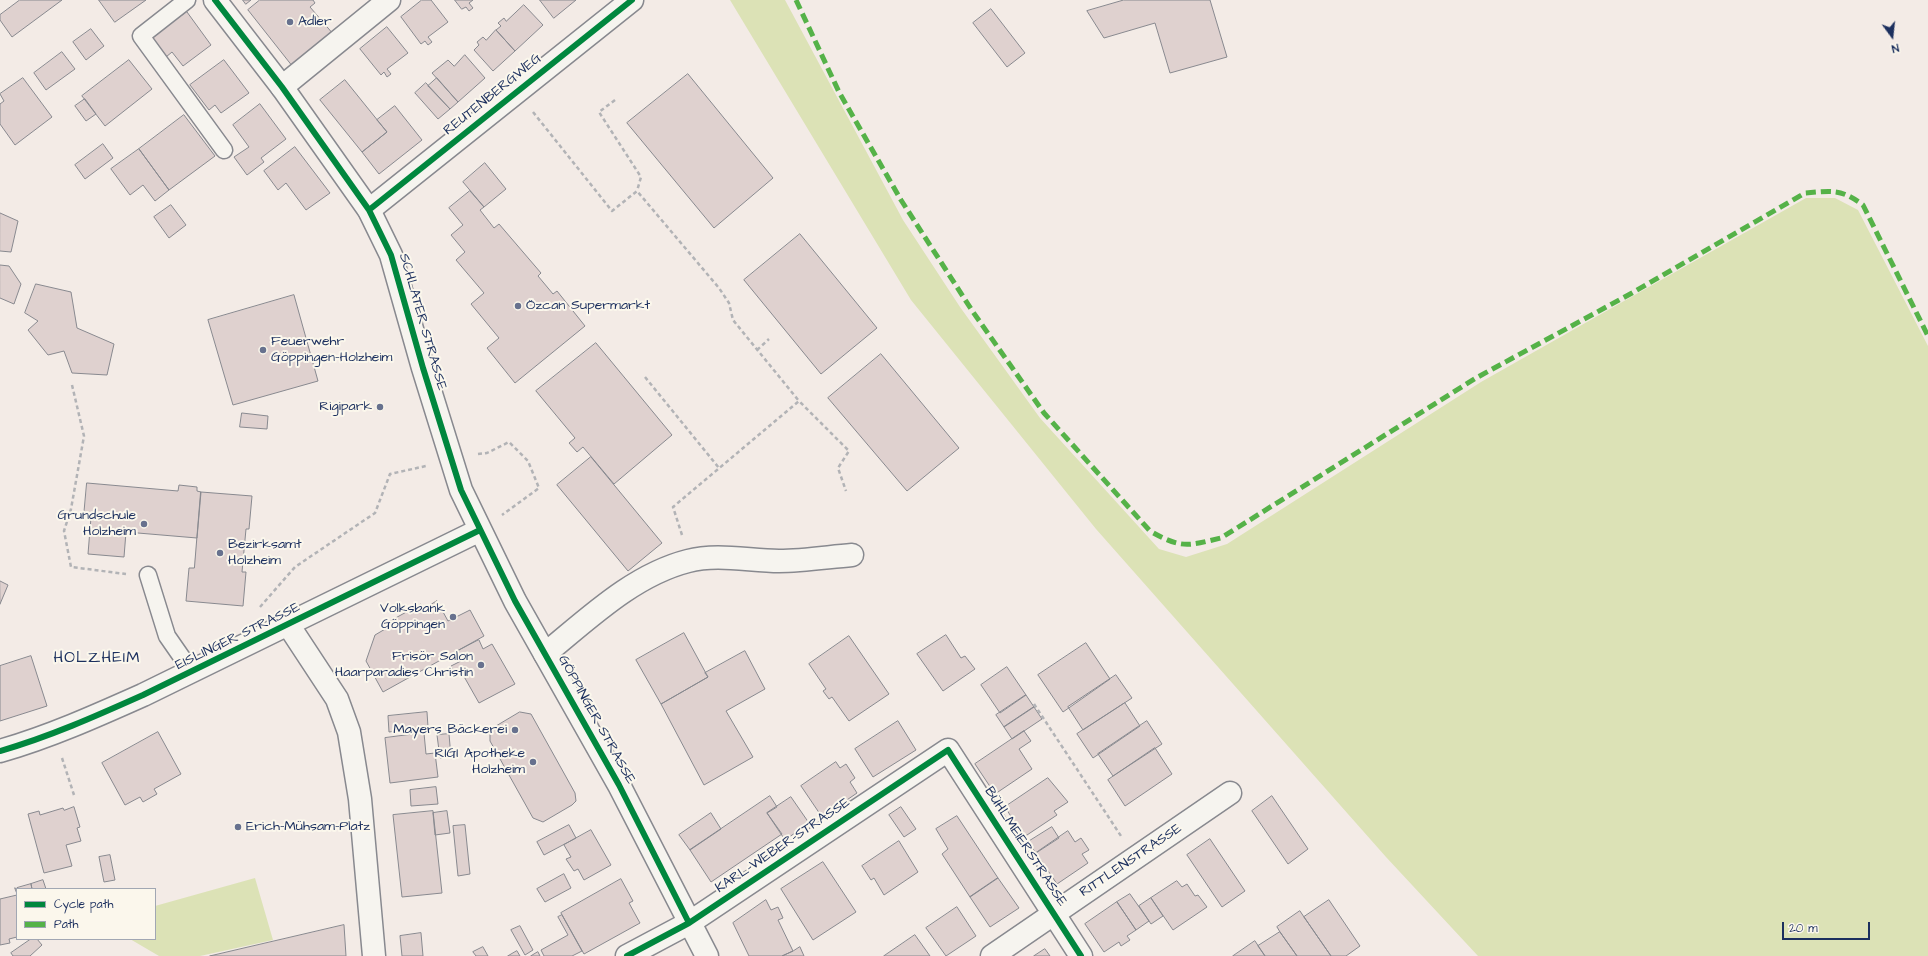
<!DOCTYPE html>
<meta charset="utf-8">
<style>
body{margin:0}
#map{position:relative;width:1928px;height:956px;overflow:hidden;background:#f3ebe6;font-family:"Architects Daughter",sans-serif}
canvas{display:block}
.legend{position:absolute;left:16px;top:888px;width:140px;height:52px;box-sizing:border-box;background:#fbf7ec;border:1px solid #a1a7b3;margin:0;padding:5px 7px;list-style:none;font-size:12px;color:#1b2f5e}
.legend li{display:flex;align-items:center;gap:8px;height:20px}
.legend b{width:20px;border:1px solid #a1a7b3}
.north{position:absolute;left:1872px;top:16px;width:40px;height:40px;-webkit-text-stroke:3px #fbf7ec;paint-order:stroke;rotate:165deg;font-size:11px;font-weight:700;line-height:16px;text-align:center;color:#1b2f5e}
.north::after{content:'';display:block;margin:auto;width:14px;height:18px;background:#1b2f5e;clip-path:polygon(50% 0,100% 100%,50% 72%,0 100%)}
.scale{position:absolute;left:1782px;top:922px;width:88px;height:18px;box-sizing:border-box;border:2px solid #1b2f5e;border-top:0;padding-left:5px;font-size:12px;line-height:14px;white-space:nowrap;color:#1b2f5e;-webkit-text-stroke:3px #fbf7ec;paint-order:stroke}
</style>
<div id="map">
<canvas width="1928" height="956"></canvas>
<ul class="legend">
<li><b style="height:5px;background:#00873e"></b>Cycle path</li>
<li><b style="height:5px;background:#55b248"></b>Path</li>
</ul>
<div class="north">N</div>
<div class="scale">20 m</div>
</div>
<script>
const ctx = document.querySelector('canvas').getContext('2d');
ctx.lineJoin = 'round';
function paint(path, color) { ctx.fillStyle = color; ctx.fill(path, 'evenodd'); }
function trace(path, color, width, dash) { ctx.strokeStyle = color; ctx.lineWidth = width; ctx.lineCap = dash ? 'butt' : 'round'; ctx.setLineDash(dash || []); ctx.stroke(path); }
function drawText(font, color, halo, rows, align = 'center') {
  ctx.font = font + ' "Architects Daughter",sans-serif'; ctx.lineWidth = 4; ctx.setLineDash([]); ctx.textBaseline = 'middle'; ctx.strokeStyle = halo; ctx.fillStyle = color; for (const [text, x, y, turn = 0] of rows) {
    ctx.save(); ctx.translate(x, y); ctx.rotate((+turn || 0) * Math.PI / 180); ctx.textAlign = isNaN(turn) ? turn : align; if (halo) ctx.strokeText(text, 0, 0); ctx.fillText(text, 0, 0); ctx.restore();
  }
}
const green = new Path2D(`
 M730 0H785L903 220 960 307 1040 418 1159 549 1186 557 1227 544 1481 382 1806 198H1835L1858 210 1928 346V956H1478L1386 857 1096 529 911 300Z
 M255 878 273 940 200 956H159L130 939H155V906Z`);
const building = new Path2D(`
 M20 0H62L12 37 0 20V15Z
 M99 0H146L115 22Z
 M243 0H251L246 4Z
 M260 0H313L315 3 310 7 334 35 293 67 248 10Z
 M422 0H431L448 22 428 37 432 42 428 45 425 41 421 44 401 17Z
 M455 0H473L469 3 473 8 469 11 466 7 462 9Z
 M540 0H576L554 18Z
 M1124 0H1210L1227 57 1170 73 1155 23 1104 38 1087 11Z
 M524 5 543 25 515 51 496 30 501 26 498 23 504 18 506 21Z
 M991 9 1025 53 1007 67 973 23Z
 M187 12 211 45 183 66 172 52 166 57 152 37Z
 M387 27 408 53 387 69 391 74 387 77 384 72 381 75 360 49Z
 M91 29 104 46 86 60 73 42Z
 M496 30 515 51 493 71 474 50 479 45 477 42 483 37 486 40Z
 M62 52 75 69 46 90 34 73Z
 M465 55 485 78 458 102 432 73 448 60 454 66Z
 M129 60 152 89 105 126 82 96Z
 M224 60 249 93 221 113 215 105 209 110 190 85Z
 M688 74 773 178 714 228 627 123Z
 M23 78 52 117 15 145 0 124V104L4 101 0 94Z
 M437 78 458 102 450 109 428 86Z
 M345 80 387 132 362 152 320 100Z
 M426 83 450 109 438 119 415 93Z
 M85 99 96 114 86 121 75 106Z
 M260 104 286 139 261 158 264 162 247 175 234 157 249 147 233 125Z
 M395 106 422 140 379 174 362 152 387 132 377 120Z
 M184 115 215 156 169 190 139 149Z
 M103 144 113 158 85 179 75 165Z
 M295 147 330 193 306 210 286 183 278 190 264 171Z
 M139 149 169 190 155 201 143 185 130 195 111 169Z
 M485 163 506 189 484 207 463 182Z
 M470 191 484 207 480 210 494 228 499 224 541 273 538 276 553 294 557 291 585 326 515 383 487 348 499 338 471 304 484 293 456 260 465 252 451 235 463 225 449 208Z
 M171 205 186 225 169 238 154 217Z
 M0 213 18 221 11 252 0 251Z
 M800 234 877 328 821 374 744 280Z
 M0 265 9 266 21 284 14 304 0 298Z
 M36 284 71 292 77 328 114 344 107 375 72 373 64 351 48 355 28 330 38 321 25 313Z
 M294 295 318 381 233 405 208 320Z
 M596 343 672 435 614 484 583 447 577 452 569 443 575 438 536 391Z
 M881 354 959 448 907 491 828 398Z
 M242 413 268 416 267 429 240 427Z
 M591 457 662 543 628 571 557 485Z
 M87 483 178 491 179 485 197 487V491L201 492 197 538 126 532 124 557 88 554 91 517 84 516Z
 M201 492 252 496 249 529H246L242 572H246L243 606 186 601 189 568H194Z
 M0 581 8 585 0 604Z
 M437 601 448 621 470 610 484 636 383 692 366 661 375 635 392 625 390 621 421 604 423 609Z
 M684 633 708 677 661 704 636 660Z
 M946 635 961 658 965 656 975 669 943 691 917 654Z
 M849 636 889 694 849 721 832 697 829 699 823 691 826 689 809 664Z
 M479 640 483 649 492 644 515 684 479 703 462 673 456 676 451 666 461 661 456 652Z
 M1086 643 1110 679 1063 712 1038 675Z
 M745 651 765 689 726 711 753 757 704 785 661 704 708 677 705 673Z
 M31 656 47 706 0 721V666Z
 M1007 667 1026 695 1000 713 981 685Z
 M1116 675 1132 698 1083 730 1068 707Z
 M1026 695 1034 707 1004 727 996 715Z
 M1125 703 1140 726 1093 758 1077 734Z
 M1034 707 1042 719 1012 739 1004 727Z
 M427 712 428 727 389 732 388 716Z
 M520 712 531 714 575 793 576 801 572 805 543 822 533 818 490 741V733L493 728Z
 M898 721 916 750 873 777 855 749Z
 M1147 721 1162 744 1113 776 1098 754Z
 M1024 731 1031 741 1019 749 1032 769 995 794 975 764Z
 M158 732 181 774 154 789 157 794 143 802 140 797 125 805 102 763Z
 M424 733 426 754 435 753 438 777 390 783 385 738Z
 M449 734 451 757 440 758 437 735Z
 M1155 748 1172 774 1125 806 1108 780Z
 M836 762 840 768 846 764 855 778 850 782 857 793 822 817 801 786Z
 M1048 778 1068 802 1054 811 1057 815 1024 837 1005 807Z
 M436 787 438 804 411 806 410 790Z
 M770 796 777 807 767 813 782 834 711 882 690 850Z
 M1272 796 1308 849 1288 864 1252 811Z
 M791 797 809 823 785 840 767 813Z
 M74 807 80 827 77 828 81 841 66 845 72 866 44 873 28 814 39 811 40 815 63 808 64 810Z
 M901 807 916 829 904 837 889 815Z
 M433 811 442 893 402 897 393 815Z
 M447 811 450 833 435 835 433 813Z
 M711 813 721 829 690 850 679 835Z
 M957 816 998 878 970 897 942 854 948 849 936 829Z
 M465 825 470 874 458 876 453 826Z
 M569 825 576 838 544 855 537 842Z
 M1052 827 1059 838 1036 853 1028 842Z
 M591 830 611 865 584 880 578 869 574 871 566 859 571 857 564 845Z
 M1068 831 1075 842 1081 838 1089 850 1082 854 1088 863 1057 884 1036 853Z
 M1210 839 1245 891 1222 907 1187 855Z
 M899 841 918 872 884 895 874 878 871 880 862 866Z
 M110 855 115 880 104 882 99 857Z
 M823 862 856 912 813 940 781 889Z
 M564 874 571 888 545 902 537 889Z
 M998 878 1019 908 990 927 970 897Z
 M621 879 633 901 629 903 640 923 584 954 561 913Z
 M43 880 46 889H32L31 884Z
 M1177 881 1182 887 1187 884 1195 896 1198 895 1207 907 1173 930 1151 898Z
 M31 884 32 889H17V888Z
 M15 888 17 889V937L9 939 10 943 0 945V899L17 895Z
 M1130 894 1149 921 1136 930 1117 902Z
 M1151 898 1163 916 1151 924 1139 906Z
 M766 900 771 910 778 907 783 918 778 920 793 951 782 956H749L733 923Z
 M1329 900 1360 946 1346 956H1331L1304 917Z
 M1117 902 1136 930 1127 936 1130 940 1121 946 1119 942 1104 952 1085 924Z
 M957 907 976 936 946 956 926 928Z
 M1300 911 1304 917 1331 956H1297L1280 932 1277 927Z
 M562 915 582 951 572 956H544L541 950 568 935 558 917Z
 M344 925 346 956H210Z
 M520 926 533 950 525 955 511 930Z
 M1280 932 1297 956H1265L1258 946Z
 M421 933 423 956H402L400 936Z
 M915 935 930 956H884Z
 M31 939H37L42 945 30 956H13L11 953Z
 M1255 941 1265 956H1233Z
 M483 947 488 956H476L473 952Z
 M800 947 804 956H782L793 951Z
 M1045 949 1050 956H1034Z
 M517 951 520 956H508Z
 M538 952 540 956H531Z`);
const path = new Path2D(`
 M615 100 599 112 641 177 637 191
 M533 112 612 211 637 191 719 288 729 303 733 320 799 401
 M757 350 769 339
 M645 377 719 468
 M72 385 84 436 71 509 64 531 71 567 126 574
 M478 454 487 453 509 442 528 461 539 488 502 515
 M682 535 673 507 799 401 849 451 838 468 846 491
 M260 607 295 567 375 513 390 474 426 466
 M1034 704 1121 836
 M62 758 74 795`);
const service = new Path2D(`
 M187 0 141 36 224 150
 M148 575 167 636 192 672`);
const minor = new Path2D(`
 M282 87 389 0
 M369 210 632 0
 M289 626 337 699 349 732 360 799 374 956
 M545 654C588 619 633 575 688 561 717 553 750 561 779 561 803 561 828 557 852 555
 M627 956 689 923 948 750 1081 956
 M992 956 1230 793`);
const tertiary = new Path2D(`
 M215 0 282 87 369 210 391 255 423 368 461 490 515 601 619 785 707 956
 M0 751C49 737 96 716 143 695L480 530`);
const quiet = new Path2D(`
 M796 0 839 92 901 200 973 312 1044 413 1150 531C1182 549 1187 546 1221 538L1476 378 1632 293 1805 193C1832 191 1840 188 1863 205L1928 336`);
const cycleway = new Path2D(`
 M215 0 282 87 369 210 391 255 423 368 461 490 515 601 619 785 689 923
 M369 210 632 0
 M0 751C49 737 96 716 143 695L480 530
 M627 956 689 923 948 750 1081 956`);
const markers = [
 [290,22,4,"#67718e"],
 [518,306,4,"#67718e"],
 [263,350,4,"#67718e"],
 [380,407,4,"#67718e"],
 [144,524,4,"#67718e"],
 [220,553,4,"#67718e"],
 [453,617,4,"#67718e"],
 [481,665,4,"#67718e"],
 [515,730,4,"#67718e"],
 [533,762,4,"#67718e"],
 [238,827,4,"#67718e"]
];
const poiNames = [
 ["Adler",298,22,"left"],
 ["Özcan Supermarkt",526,306,"left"],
 ["Feuerwehr",271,342,"left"],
 ["Göppingen-Holzheim",271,358,"left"],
 ["Rigipark",372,407],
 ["Grundschule",136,516],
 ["Holzheim",136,532],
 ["Bezirksamt",228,545,"left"],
 ["Holzheim",228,561,"left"],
 ["Volksbank",445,609],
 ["Göppingen",445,625],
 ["Frisör Salon",473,657],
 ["Haarparadies Christin",473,673],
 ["Mayers Bäckerei",507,730],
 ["RIGI Apotheke",525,754],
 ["Holzheim",525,770],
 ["Erich-Mühsam-Platz",246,827,"left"]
];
const streetNames = [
 ["REUTENBERGWEG",493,95,-39],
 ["SCHLATER STRASSE",422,322,74],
 ["EISLINGER STRASSE",238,637,-26],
 ["GÖPPINGER STRASSE",596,720,61],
 ["KARL-WEBER-STRASSE",783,846,-34],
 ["BÜHLMEIERSTRASSE",1025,847,57],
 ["RITTLENSTRASSE",1131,861,-34]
];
const quarterNames = [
 ["HOLZHEIM",97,659]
];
paint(green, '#dce2b6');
paint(building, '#dfd1cf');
trace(building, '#88898f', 1);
trace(service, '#88898f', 19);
trace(minor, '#88898f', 25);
trace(tertiary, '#88898f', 25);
trace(path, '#b2b3b6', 2.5, [4, 3]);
trace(service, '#f6f4ef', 16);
trace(minor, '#f6f4ef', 22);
trace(tertiary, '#f6f4ef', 22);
trace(quiet, '#55b248', 5, [10, 5]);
trace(cycleway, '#00873e', 6);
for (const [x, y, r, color] of markers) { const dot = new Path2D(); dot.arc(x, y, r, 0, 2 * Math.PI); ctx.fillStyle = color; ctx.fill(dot); trace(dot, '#fbf7ec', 1.5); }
drawText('14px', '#1b2f5e', '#fbf7ec', poiNames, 'right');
drawText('14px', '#1b2f5e', '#fbf7ec', streetNames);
ctx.letterSpacing = '1px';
drawText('16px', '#1b2f5e', '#fbf7ec', quarterNames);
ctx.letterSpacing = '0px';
</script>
